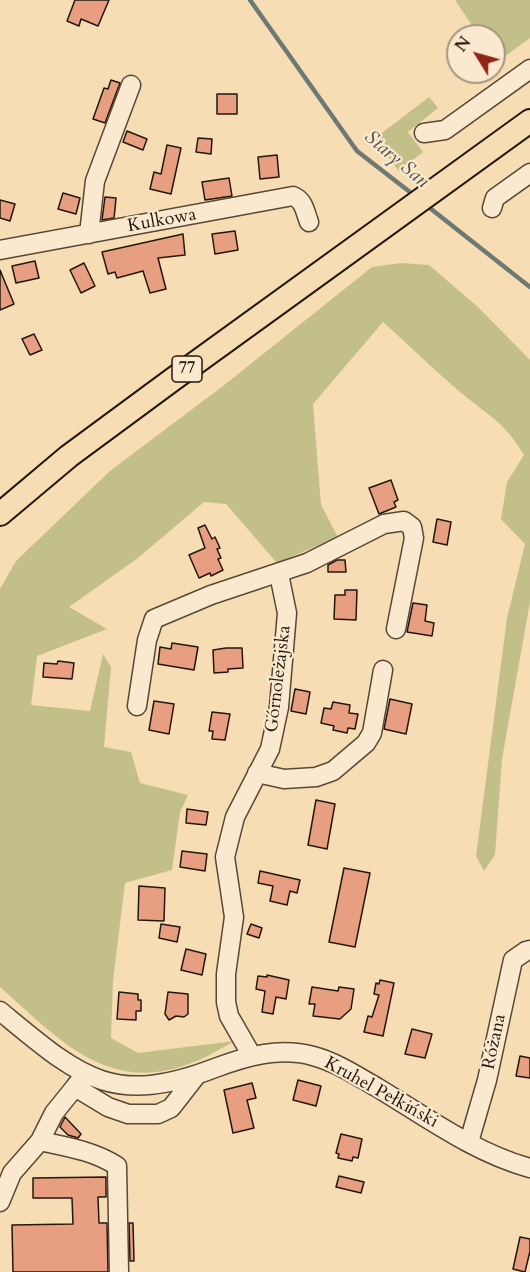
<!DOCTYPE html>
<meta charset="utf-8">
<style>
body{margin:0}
#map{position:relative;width:530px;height:1272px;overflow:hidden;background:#f7ddb4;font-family:Cardo,serif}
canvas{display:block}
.north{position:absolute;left:446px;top:24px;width:60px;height:60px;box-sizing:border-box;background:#fae9ce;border:2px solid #a49581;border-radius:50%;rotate:307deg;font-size:16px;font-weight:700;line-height:24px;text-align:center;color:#22180e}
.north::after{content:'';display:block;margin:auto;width:21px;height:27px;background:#8f2418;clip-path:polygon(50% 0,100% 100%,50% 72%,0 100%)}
</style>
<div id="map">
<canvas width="530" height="1272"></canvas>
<div class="north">N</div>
</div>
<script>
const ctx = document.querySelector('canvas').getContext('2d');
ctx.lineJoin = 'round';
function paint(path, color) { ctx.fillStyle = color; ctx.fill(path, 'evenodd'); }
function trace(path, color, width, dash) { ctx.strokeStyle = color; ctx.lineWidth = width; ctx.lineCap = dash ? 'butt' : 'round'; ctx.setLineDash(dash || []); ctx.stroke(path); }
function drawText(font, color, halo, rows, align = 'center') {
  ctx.font = font + ' Cardo,serif'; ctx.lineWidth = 4.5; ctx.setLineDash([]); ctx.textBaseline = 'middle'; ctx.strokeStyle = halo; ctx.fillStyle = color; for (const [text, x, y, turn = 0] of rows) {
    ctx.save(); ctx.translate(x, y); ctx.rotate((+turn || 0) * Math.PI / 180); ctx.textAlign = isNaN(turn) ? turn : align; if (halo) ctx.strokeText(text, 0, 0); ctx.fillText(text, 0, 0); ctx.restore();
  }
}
const green = new Path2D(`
 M455 0H530V38L497 62 494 58V36H479Z
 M429 97 438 108 408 132 423 152 399 171 374 139Z
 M401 263 429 265 478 307 530 360V602L502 759 495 855 484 871 476 856 507 618 525 544 501 519 507 482 524 455C506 425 495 420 470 400 440 376 412 348 383 322L313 404 321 505 338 537 277 563 226 504 204 502 138 558 69 607 107 629 37 656 31 705 90 711 103 654 111 667 104 747 131 752 140 783 188 795 180 812 172 870 125 883 113 981 111 1038 138 1053 235 1041C221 1048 208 1057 194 1062 108 1097 59 1039 0 987V589L16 561 110 471 223 386 372 267Z`);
const stream = new Path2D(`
 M250 0 357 151 415 196
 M426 205 530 287`);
const building = new Path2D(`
 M75 0H109L98 26 81 19 79 26 67 21Z
 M111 80 120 83 105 123 93 119 104 88 108 89Z
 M217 94H237V114H217Z
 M127 131 147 139 143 150 123 142Z
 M198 138 212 139 211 154 196 152Z
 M167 145 181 148 171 194 150 189 154 172 161 174Z
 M277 155 279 177 260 179 258 157Z
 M229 178 232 196 205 200 202 182Z
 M63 193 80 198 76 214 58 209Z
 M105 197 116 198 115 209 114 218 102 220Z
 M0 200 15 204 10 221 0 218Z
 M235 231 238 250 215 254 212 234Z
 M183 234 185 255 158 258 166 289 150 293 143 271 117 278 115 272 108 274 102 252Z
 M35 261 39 278 16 283 12 266Z
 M84 263 95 286 81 293 70 270Z
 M0 270 14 304 0 310Z
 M34 334 42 350 30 355 22 339Z
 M391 480 398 500 394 502 396 507 379 514 369 488Z
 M437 519 451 522 447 545 433 542Z
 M205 525 212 539 215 537 220 548 217 549 221 558 218 559 223 570 211 576 210 573 199 578 189 555 205 548 198 528Z
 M337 560H345L346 572H328V565Z
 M345 590H357L356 620 334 619 335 595H345Z
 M413 603 427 605 425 621 434 623 432 636 407 632Z
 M172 643 198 647 194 670 158 664 160 647 171 649Z
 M226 648H242L243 668 228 669V672L214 673 213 650Z
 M58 661 74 663 72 679 43 677 44 663 57 664Z
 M295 689 310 692 306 714 291 711Z
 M390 699 412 704 406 734 384 729Z
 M154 701 174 704 169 734 149 730Z
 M333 702 350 705 349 713 358 714 355 729 348 728 347 733 333 730 334 726 321 723 324 708 331 709Z
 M212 712 230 714 225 740 212 739 213 731H209Z
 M316 800 335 804 327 849 308 845Z
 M187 809 208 812 206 825 186 823Z
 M182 851 207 854 205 871 180 867Z
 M344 868 370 873 355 947 329 942Z
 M260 871 300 880 297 893 290 891 287 905 270 901 273 886 258 883Z
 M139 886 165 888 164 921 138 920Z
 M161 924 180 927 177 942 159 938Z
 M251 924 262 928 259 938 247 934Z
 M186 949 206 954 202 975 181 970Z
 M267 975 289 980 286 999 276 997 273 1014 262 1012 265 991 256 989 258 976 267 977Z
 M380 980 394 983 383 1036 364 1032 368 1016 372 1017 379 995 374 994 376 983 379 984Z
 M312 987 338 991 339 987 354 989 351 1009 340 1019 313 1016 315 1004H309Z
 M119 992 138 994V1000H141V1011H136V1020L117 1019Z
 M168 992 188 994V1014L184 1017 176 1016 169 1020 165 1014Z
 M412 1029 432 1034 425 1058 405 1054Z
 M520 1056 530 1058V1078L516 1076Z
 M298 1080 321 1086 316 1106 293 1100Z
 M252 1083 256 1098 247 1100 254 1128 233 1133 224 1090Z
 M65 1117 81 1134 78 1138 68 1135 60 1127Z
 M341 1134 362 1139 358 1158 353 1157 352 1161 338 1158 339 1154 336 1153Z
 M339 1176 364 1182 361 1193 336 1187Z
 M106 1177V1197H98L99 1223H107L108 1272H13L12 1225 73 1224 72 1198H33V1178Z
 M129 1223H133L134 1261H130Z
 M520 1237 530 1239V1251L525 1272 513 1269Z`);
const minor = new Path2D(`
 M424 133 445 130 530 69
 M492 208 495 198 530 173
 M89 234 95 181 131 85
 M0 250 293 196C304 200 305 212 309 222
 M137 706 147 640 154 619 211 595 307 563 384 524 404 521 412 527 414 538 396 629
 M257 773 284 779 316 777 333 771 366 743 372 733 383 670
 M0 1011C79 1076 111 1108 215 1068 247 1056 279 1047 313 1056 336 1062 357 1076 378 1088 426 1117 475 1153 530 1168
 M252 1056 229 1016 226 1002V974L234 917 225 857 235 817 270 749 279 707 287 613 279 574
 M85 1074 75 1087 108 1107 128 1114H158L171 1108 196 1076
 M40 1141C68 1147 94 1151 117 1166L119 1272
 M469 1142 487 1080 513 960 526 951 530 950
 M0 1202 12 1173 40 1141 54 1113 75 1087`);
const major = new Path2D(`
 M0 514 69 456 172 380 530 121`);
const shields = [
 [187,369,30]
];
const shieldNames = [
 ["77",187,369]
];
const streetNames = [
 ["Kulkowa",162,221,-10],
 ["Górnoleżajska",279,679,-83],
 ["Różana",495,1042,-78],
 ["Kruhel Pełkiński",381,1093,29]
];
const waterNames = [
 ["Stary San",396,160,40]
];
paint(green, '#c3bf89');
trace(stream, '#6e7973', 4.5);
paint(building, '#e79e81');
trace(building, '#22180e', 1.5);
trace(minor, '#574938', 21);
trace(major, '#22180e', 26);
trace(minor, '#fae9ce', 18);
trace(major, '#f7ddb4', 22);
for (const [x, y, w] of shields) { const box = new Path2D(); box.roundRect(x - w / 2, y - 13, w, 26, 4.5); ctx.fillStyle = '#fae9ce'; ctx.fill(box); trace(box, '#22180e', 1.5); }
drawText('bold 16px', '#22180e', null, shieldNames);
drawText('18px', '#22180e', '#fae9ce', streetNames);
drawText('italic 20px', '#4e5149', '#fae9ce', waterNames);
</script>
